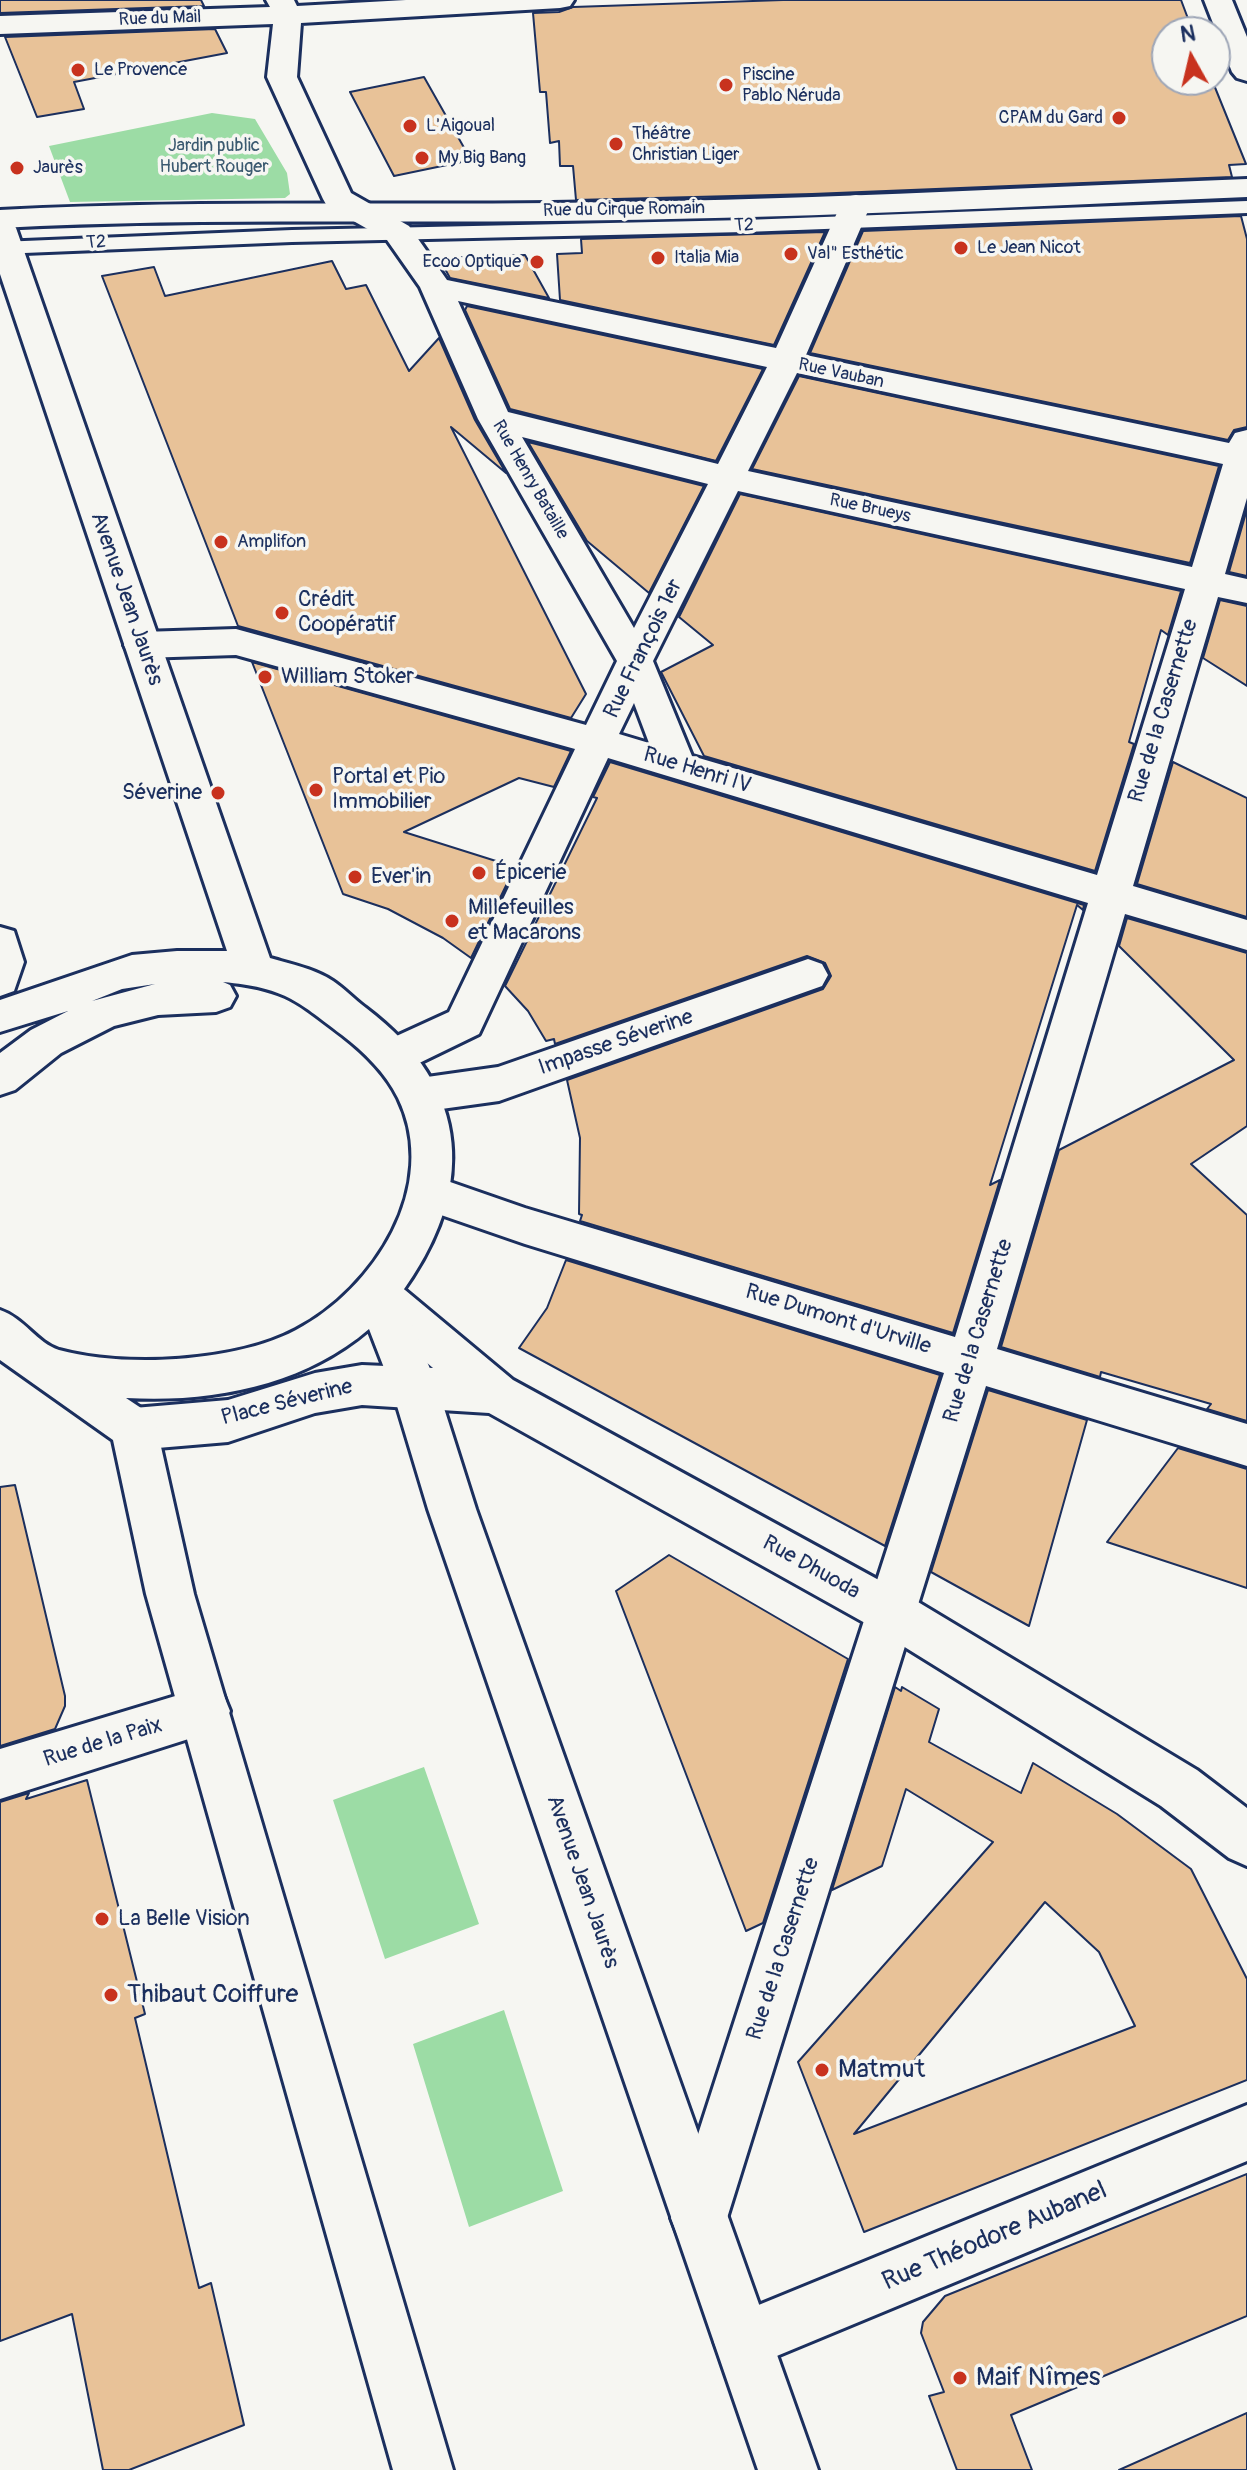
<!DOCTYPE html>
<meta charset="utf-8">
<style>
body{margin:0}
#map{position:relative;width:1247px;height:2470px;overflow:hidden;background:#f6f6f2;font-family:Pangolin,sans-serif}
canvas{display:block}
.north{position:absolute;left:1151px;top:16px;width:80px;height:80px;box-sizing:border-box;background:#f6f6f2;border:2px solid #9ea6b7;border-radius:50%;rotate:352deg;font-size:22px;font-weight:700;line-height:32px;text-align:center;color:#1b2f5e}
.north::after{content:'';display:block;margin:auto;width:28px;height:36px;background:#c8321e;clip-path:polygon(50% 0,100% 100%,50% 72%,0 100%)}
</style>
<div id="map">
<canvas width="1247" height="2470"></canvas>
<div class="north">N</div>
</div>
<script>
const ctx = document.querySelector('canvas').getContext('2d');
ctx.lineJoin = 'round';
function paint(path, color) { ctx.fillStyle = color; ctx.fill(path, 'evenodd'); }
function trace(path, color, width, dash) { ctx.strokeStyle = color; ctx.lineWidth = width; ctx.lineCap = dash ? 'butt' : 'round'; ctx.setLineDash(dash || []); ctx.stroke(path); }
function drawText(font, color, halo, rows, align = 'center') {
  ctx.font = font + ' Pangolin,sans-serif'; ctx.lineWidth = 7; ctx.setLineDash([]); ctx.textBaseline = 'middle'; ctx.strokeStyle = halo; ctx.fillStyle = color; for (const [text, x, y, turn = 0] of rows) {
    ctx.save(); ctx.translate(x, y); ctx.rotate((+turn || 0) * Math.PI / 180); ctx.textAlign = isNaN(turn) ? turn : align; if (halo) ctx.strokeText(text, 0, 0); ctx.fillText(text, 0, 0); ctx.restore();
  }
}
const green = new Path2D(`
 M212 113 255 119 287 173 290 194 285 198 70 202 49 146Z
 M424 1767 479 1924 385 1959 333 1800Z
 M504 2010 563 2191 469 2227 413 2044Z`);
const building = new Path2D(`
 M0 0H201L204 6 0 13Z
 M783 0H1181L1193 32H1167V80H1212L1246 164 1229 165 1232 177 812 194 576 200 573 166H560L559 141 550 143 546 92H540L533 13 559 12 573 7Z
 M215 29 227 53 74 82 84 109 37 117 5 37Z
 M424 77 471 160 394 176 350 92Z
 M1241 216 1247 239V427L1234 430 1228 440 810 353 863 231Z
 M825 232 774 345 560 300 557 254 582 253 581 239Z
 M525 255 549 298 450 278 439 258Z
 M332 261 346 289 366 285 409 371 439 338 475 420 506 473 451 427 586 694 571 718 238 626 102 276 154 267 165 296Z
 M467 306 763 369 716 461 510 409 465 310Z
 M799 376 1219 466 1190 563 752 469Z
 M528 442 704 486 649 593 587 541Z
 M740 494 1181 591 1168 635 1161 630 1129 742 1134 744 1095 871 704 756 661 672 713 645 679 617Z
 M1247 509V576L1229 572Z
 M1220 600 1247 606V686L1203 658Z
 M252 662 571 751 554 787 519 778 404 832 515 867 471 958 443 938 388 909 343 894Z
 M610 762 1084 905 1083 910 1077 905 990 1185 1000 1180 953 1333 580 1221 582 1215 579 1214 580 1138 567 1080 823 989 831 976 825 963 807 956 555 1044 554 1039 546 1041 528 1011 505 986 597 798 593 797Z
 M1173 762 1247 798V917L1137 884Z
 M1127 918 1247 953V1126L1191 1164 1247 1215V1421L1207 1409 1211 1404 1101 1372 1100 1377 1001 1347 1059 1150 1234 1060 1119 946Z
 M566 1260 940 1375 885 1546 519 1348 547 1308Z
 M988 1390 1087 1420 1029 1626 931 1572Z
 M1178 1448 1247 1469V1588L1107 1542Z
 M15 1485 65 1696V1706L55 1729 0 1746V1487Z
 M669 1555 848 1659 763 1923 746 1931 616 1591Z
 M895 1687 901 1691 902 1687 939 1709 929 1742 1021 1793 1033 1763 1117 1814 1191 1869 1247 1979V2080L864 2232 798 2062 993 1842 906 1789 882 1866 832 1890ZM1045 1902 1099 1952 1135 2026 854 2134Z
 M87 1780 145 2014 135 2018 199 2288 211 2283 244 2425 129 2470H103L72 2314 0 2341V1802L29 1793 26 1799Z
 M1247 2174V2316L1011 2415 1032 2470H957L929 2396 944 2392 921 2333 923 2322 945 2296Z
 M1247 2413V2470H1119Z`);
const service = new Path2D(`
 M1247 201V213L745 232 292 242 0 254V242L292 230 745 220Z`);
const minor = new Path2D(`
 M266 0H294L297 6 406 0H574L570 6 560 8 301 23 297 77 351 193 409 226 447 280 776 348 841 204 845 197 856 195 867 197 871 204 806 355 1229 443 1235 433 1247 430V498L1225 574 1247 579V603L1218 597 1133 886 1247 920V950L1125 914 997 1349 1247 1424V1466L986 1386 727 2218 719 2238 699 2246 679 2238 671 2218 944 1373 525 1244 415 1206 408 1193 415 1180 430 1175 525 1208 955 1337 1088 903 608 758 479 1034 409 1068 394 1073 379 1068 373 1056 379 1044 449 1012 575 749 236 655 142 658 129 654 124 645 129 636 142 632 236 629 586 725 617 661 478 419 420 287 387 240 327 206 323 199 267 77 273 24 0 34V16L270 7ZM458 301 767 367 718 464 508 412ZM797 373 1223 464 1192 567 748 471ZM522 437 708 484 634 628ZM738 491 1185 589 1097 875 692 756 653 661ZM634 703 649 743 619 734Z
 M1204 0H1232L1247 37V81L1237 78 1232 72Z
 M808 959 822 964 828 975 822 986 499 1101 420 1112 405 1107 399 1095 405 1083 420 1078 498 1067Z
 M205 1687 223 1694 230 1711 223 1728 0 1799V1749Z
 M1247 2105V2161L743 2370 722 2362 714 2341 722 2320Z`);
const tertiary = new Path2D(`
 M1247 179V197C1015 207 783 219 552 221 368 223 184 218 0 228V210C184 200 368 205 552 203 783 201 1015 188 1247 179Z
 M377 1274 393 1280 513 1380 908 1596 1197 1770 1247 1808V1866L1229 1858 1161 1806 874 1628 489 1413 362 1405 315 1413 228 1442 134 1450 118 1444 111 1429 118 1414 134 1408 228 1400 315 1373 362 1365 433 1368 361 1306 355 1293 361 1280Z`);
const secondary = new Path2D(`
 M0 219 11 221 16 228 270 958C291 964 315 969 333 981 345 989 355 1000 366 1008 473 1089 476 1191 400 1295L437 1386 476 1509 818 2470H758L428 1509 391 1386 369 1329C303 1386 211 1403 126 1398L150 1414 157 1429 194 1594 453 2470H393L146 1594 113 1440 0 1360V1310C24 1318 37 1343 59 1350 124 1368 236 1362 296 1330 374 1289 441 1186 398 1098 385 1072 364 1052 342 1035 295 999 284 988 223 982L230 985 236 996 230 1007 216 1012 158 1015 114 1026 61 1053 15 1090 0 1095V1053L31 1030 68 1011 0 1032V1000L132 955 177 951H227L0 274ZM155 984 92 1001 122 989Z
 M0 927 14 931 24 962 14 991 0 996Z`);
const markers = [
 [78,70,8,"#c8321e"],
 [726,85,8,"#c8321e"],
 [1119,118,8,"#c8321e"],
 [410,126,8,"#c8321e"],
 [616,144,8,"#c8321e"],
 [422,158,8,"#c8321e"],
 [17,168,8,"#c8321e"],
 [961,248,8,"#c8321e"],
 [791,254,8,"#c8321e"],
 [658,258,8,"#c8321e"],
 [537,262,8,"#c8321e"],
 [221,542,8,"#c8321e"],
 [282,613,8,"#c8321e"],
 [265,677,8,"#c8321e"],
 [316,790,8,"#c8321e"],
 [218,793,8,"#c8321e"],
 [479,873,8,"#c8321e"],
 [355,877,8,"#c8321e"],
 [452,921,8,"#c8321e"],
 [102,1919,8,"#c8321e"],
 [111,1995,8,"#c8321e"],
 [822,2070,8,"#c8321e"],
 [960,2378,8,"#c8321e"]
];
const farStreetnames = [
 ["Rue du Mail",160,19,-2],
 ["Rue du Cirque Romain",624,210,-1],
 ["T2",744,226,-2],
 ["T2",96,243,-3],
 ["Rue Vauban",841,374,12],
 ["Rue Henry Bataille",530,480,60],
 ["Rue Brueys",870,509,12]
];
const farPoinames = [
 ["Le Provence",94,70],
 ["Piscine",742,75],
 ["Pablo Néruda",742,96],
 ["CPAM du Gard",1103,118,"right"],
 ["L'Aigoual",426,126],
 ["Théâtre",632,134],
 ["Christian Liger",632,155],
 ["My Big Bang",438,158],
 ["Jaurès",33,168],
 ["Le Jean Nicot",977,248],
 ["Val\" Esthétic",807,254],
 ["Italia Mia",674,258],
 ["Ecoo Optique",521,262,"right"],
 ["Amplifon",237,542]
];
const farParknames = [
 ["Jardin public",214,146],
 ["Hubert Rouger",214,167]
];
const streetNames = [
 ["Avenue Jean Jaurès",126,599,71],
 ["Rue François 1er",644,649,-64],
 ["Rue de la Casernette",1164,711,-73],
 ["Rue Henri IV",697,771,17],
 ["Impasse Séverine",616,1043,-19],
 ["Rue Dumont d'Urville",838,1320,17],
 ["Rue de la Casernette",979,1331,-73],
 ["Place Séverine",287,1403,-14],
 ["Rue Dhuoda",811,1568,29],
 ["Rue de la Paix",103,1743,-17],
 ["Avenue Jean Jaurès",582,1882,71],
 ["Rue de la Casernette",784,1949,-72]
];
const poiNames = [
 ["Crédit",298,600],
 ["Coopératif",298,625],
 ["William Stoker",281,677],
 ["Portal et Pio",332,777],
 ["Immobilier",332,802],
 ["Séverine",202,793,"right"],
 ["Épicerie",495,873],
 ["Ever'in",371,877],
 ["Millefeuilles",468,908],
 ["et Macarons",468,933],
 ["La Belle Vision",118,1919]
];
const nearPoinames = [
 ["Thibaut Coiffure",127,1995],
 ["Matmut",838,2070],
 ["Maif Nîmes",976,2378]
];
const nearStreetnames = [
 ["Rue Théodore Aubanel",995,2237,-23]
];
paint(green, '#9cdca5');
paint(building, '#e8c298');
trace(building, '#1b2f5e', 2);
trace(service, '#1b2f5e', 6);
trace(minor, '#1b2f5e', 6);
trace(tertiary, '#1b2f5e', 6);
trace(secondary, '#1b2f5e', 6);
paint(service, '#f6f6f2');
paint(minor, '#f6f6f2');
paint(tertiary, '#f6f6f2');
paint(secondary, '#f6f6f2');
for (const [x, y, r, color] of markers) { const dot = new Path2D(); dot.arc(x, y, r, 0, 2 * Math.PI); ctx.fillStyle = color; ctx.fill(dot); trace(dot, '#f6f6f2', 3); }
drawText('18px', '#1b2f5e', '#f6f6f2', farStreetnames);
drawText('18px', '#1b2f5e', '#f6f6f2', farPoinames, 'left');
drawText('18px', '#3b5a70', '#f6f6f2', farParknames);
drawText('22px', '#1b2f5e', '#f6f6f2', streetNames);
drawText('22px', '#1b2f5e', '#f6f6f2', poiNames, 'left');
drawText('26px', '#1b2f5e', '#f6f6f2', nearPoinames, 'left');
drawText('26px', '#1b2f5e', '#f6f6f2', nearStreetnames);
</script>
